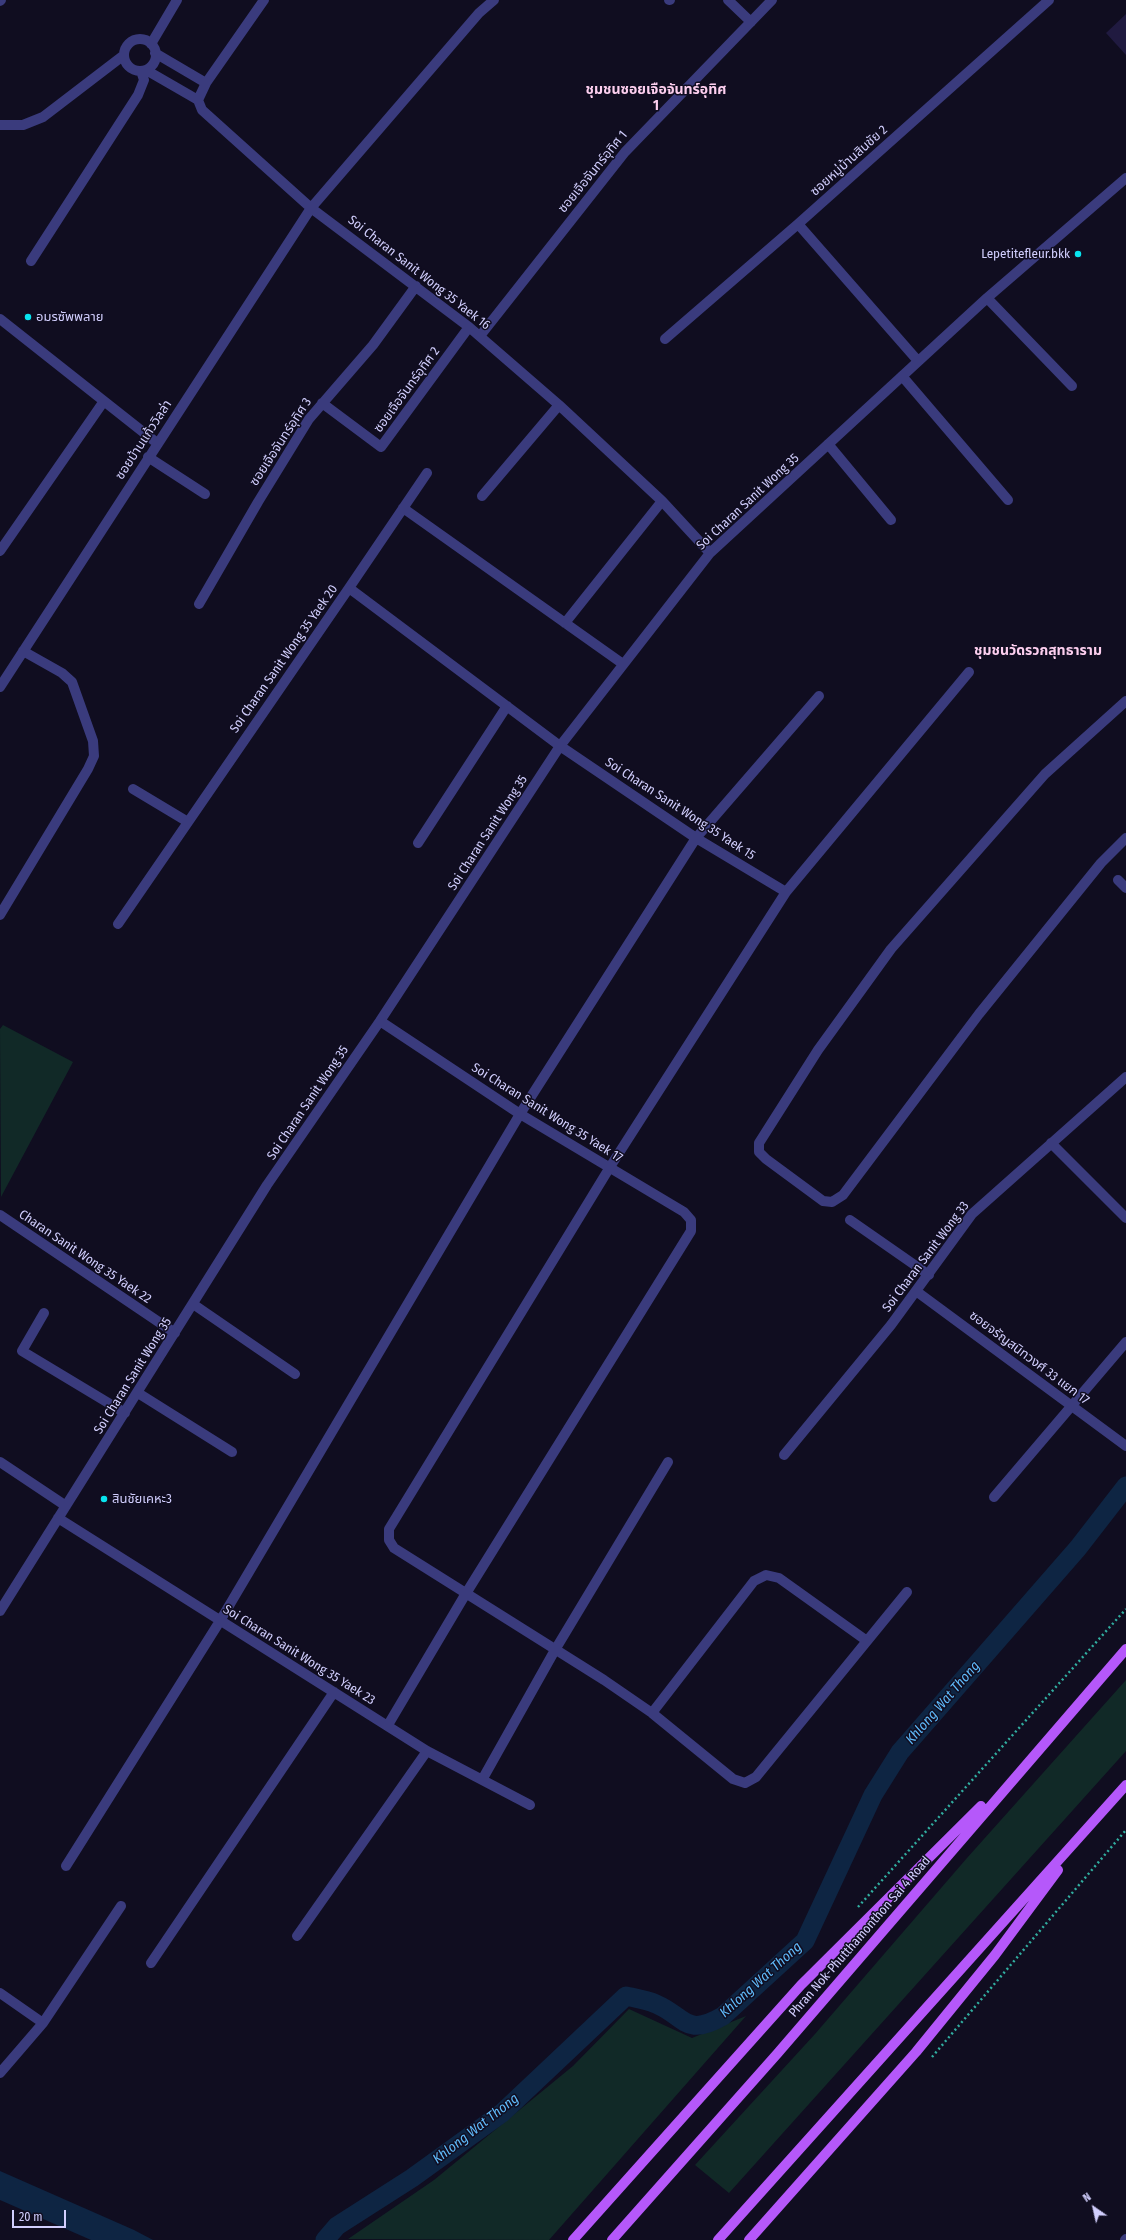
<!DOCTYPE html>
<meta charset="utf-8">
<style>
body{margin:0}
#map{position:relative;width:1126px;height:2240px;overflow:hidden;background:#100d20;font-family:"Fira Sans Condensed",sans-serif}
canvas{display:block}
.north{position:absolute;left:1074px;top:2188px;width:40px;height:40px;-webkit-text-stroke:3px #100d20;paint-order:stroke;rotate:326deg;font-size:11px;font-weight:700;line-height:16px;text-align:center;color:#d1cefd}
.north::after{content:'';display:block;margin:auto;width:14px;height:18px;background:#d1cefd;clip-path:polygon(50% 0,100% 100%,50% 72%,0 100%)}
.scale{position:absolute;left:12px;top:2210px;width:54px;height:18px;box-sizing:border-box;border:2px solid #d1cefd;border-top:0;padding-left:5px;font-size:12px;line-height:14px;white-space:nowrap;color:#d1cefd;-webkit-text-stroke:3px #100d20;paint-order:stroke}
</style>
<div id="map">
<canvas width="1126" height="2240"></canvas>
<div class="north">N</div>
<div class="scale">20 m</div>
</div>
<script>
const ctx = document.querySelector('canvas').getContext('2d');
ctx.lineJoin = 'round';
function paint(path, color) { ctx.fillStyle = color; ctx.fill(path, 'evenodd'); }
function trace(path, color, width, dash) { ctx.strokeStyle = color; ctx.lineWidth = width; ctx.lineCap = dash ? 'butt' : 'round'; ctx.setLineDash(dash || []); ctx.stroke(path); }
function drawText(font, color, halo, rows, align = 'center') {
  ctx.font = font + ' "Fira Sans Condensed","Noto Sans Thai",sans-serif'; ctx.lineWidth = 3; ctx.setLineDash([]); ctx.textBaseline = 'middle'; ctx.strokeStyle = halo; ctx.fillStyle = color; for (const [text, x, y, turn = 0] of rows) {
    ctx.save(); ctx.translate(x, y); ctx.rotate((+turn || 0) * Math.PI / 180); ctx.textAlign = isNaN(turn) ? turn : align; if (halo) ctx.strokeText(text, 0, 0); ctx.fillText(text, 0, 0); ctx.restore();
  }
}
const green = new Path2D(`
 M3 1025 73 1062 1 1197 0 1029Z
 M1126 1680V1751L729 2193 695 2165 815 2034 967 1858Z
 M629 2009 692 2038 746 2016 549 2240 348 2239 434 2180 573 2066Z`);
const water = new Path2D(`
 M0 2171 134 2230 153 2240H91L0 2200Z`);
const canal = new Path2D(`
 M325 2240 337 2226 412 2178 502 2113 626 1996C635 1998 647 2000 656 2004 685 2016 685 2038 723 2016L805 1941 873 1795 900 1752 1078 1548 1126 1486`);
const building = new Path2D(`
 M1126 14V55L1106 33Z`);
const path = new Path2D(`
 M858 1907 1126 1609
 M932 2057 1126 1830`);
const minor = new Path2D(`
 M264 0 206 83 198 100 202 110 311 208 469 327 559 405 662 501 710 553
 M669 0H670
 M728 0 751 22
 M0 1 1 0
 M124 55a16 16 0 1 1 32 0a16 16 0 1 1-32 0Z
 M151 44 177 0
 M155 53 206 83
 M146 70 198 100
 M0 125H23L43 117 124 55
 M798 224 918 361
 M31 261 138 95 144 80 141 71
 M987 298 1072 386
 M0 319 157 443
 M480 336 625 152 772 0
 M665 339 798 224 1049 0
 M902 376 1008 500
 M322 403 381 447 469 327
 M828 444 891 520
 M148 457 205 494
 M482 496 559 405
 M403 508 623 664
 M0 551 104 401
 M349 588 427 473
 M199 604 258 502 309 419 373 345 416 286
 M565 623 662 501
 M0 687 311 208 479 13 494 0
 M1126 701 1045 774 891 949 818 1050 759 1143V1152L766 1159 823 1201 832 1202 843 1195 979 1014 1101 863 1126 838
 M133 789 188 822
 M418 843 507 706
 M1118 880 1126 888
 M0 915 88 769 94 756 93 741 72 682 62 673 23 651
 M118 924 349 588 560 746 696 838 786 892
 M380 1021 520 1114 684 1212 691 1220V1231L465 1595 388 1725
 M1051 1143 1126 1218
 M0 1215 175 1333
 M850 1220 929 1275
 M916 1291 1126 1446
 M193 1304 295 1374
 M44 1313 22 1351 125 1413
 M138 1393 232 1452
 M784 1455 891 1325 972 1214 1126 1077
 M0 1462 66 1506
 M994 1497 1126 1342
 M58 1518 427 1751 530 1805
 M907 1592 756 1777 745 1783 733 1779 652 1713 604 1680 394 1548 389 1540V1529L610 1167 786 892 969 672
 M0 1611 267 1185 380 1021 560 746 710 553 987 298 1126 178
 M652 1713 754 1581 766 1575 779 1578 867 1641
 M482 1780 555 1650 668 1462
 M66 1866 220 1621 520 1114 696 838 819 696
 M297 1936 427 1751
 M151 1963 334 1692
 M0 1993 43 2023 0 2073
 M43 2023 121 1906
 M1125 2240 1126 2239`);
const major = new Path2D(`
 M573 2240 801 1985 981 1806
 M612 2240 777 2054 1126 1649
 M718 2240 1126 1785
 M749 2240 916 2052 995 1955 1058 1870`);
const markers = [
 [1078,254,4,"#08e4ef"],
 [28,317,4,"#08e4ef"],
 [104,1499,4,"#08e4ef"]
];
const streetNames = [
 ["ซอยหมู่บ้านสินชัย 2",849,161,-42],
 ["ซอยเจือจันทร์อุทิศ 1",593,172,-51],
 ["Soi Charan Sanit Wong 35 Yaek 16",419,273,38],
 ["ซอยเจือจันทร์อุทิศ 2",407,390,-54],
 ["ซอยบ้านแก้ววิลล่า",144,440,-57],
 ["ซอยเจือจันทร์อุทิศ 3",281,442,-57],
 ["Soi Charan Sanit Wong 35",748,502,-43],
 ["Soi Charan Sanit Wong 35 Yaek 20",284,659,-55],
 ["Soi Charan Sanit Wong 35 Yaek 15",680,809,33],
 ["Soi Charan Sanit Wong 35",488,833,-57],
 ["Soi Charan Sanit Wong 35",308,1103,-56],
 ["Soi Charan Sanit Wong 35 Yaek 17",547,1113,32],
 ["Charan Sanit Wong 35 Yaek 22",85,1257,34],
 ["Soi Charan Sanit Wong 33",926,1257,-53],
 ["ซอยจรัญสนิทวงศ์ 33 แยก 17",1029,1358,37],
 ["Soi Charan Sanit Wong 35",133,1376,-58],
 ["Soi Charan Sanit Wong 35 Yaek 23",299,1655,32],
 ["Phran Nok-Phutthamonthon Sai 4 Road",860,1937,-49]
];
const poiNames = [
 ["Lepetitefleur.bkk",1070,254,"right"],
 ["อมรซัพพลาย",36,317],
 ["สินชัยเคหะ3",112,1499]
];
const neighbourhoodNames = [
 ["ชุมชนซอยเจือจันทร์อุทิศ",656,90],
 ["1",656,106],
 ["ชุมชนวัดรวกสุทธาราม",1038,651]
];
const waterNames = [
 ["Khlong Wat Thong",943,1703,-49],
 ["Khlong Wat Thong",761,1980,-42],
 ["Khlong Wat Thong",476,2129,-38]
];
paint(green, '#112927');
paint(water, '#0e2543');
trace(canal, '#0e2543', 19);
paint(building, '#201a40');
trace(path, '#31aea0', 2.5, [2, 3]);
trace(minor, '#3a3b7d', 10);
trace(major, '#b558fa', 10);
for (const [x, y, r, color] of markers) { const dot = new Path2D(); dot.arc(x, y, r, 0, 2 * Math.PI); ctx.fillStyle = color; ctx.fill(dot); trace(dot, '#100d20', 1.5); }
drawText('13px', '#d1cefd', '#100d20', streetNames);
drawText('13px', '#d1cefd', '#100d20', poiNames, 'left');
drawText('bold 14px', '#fdcfef', '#100d20', neighbourhoodNames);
drawText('italic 14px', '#5fbafa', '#100d20', waterNames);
</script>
